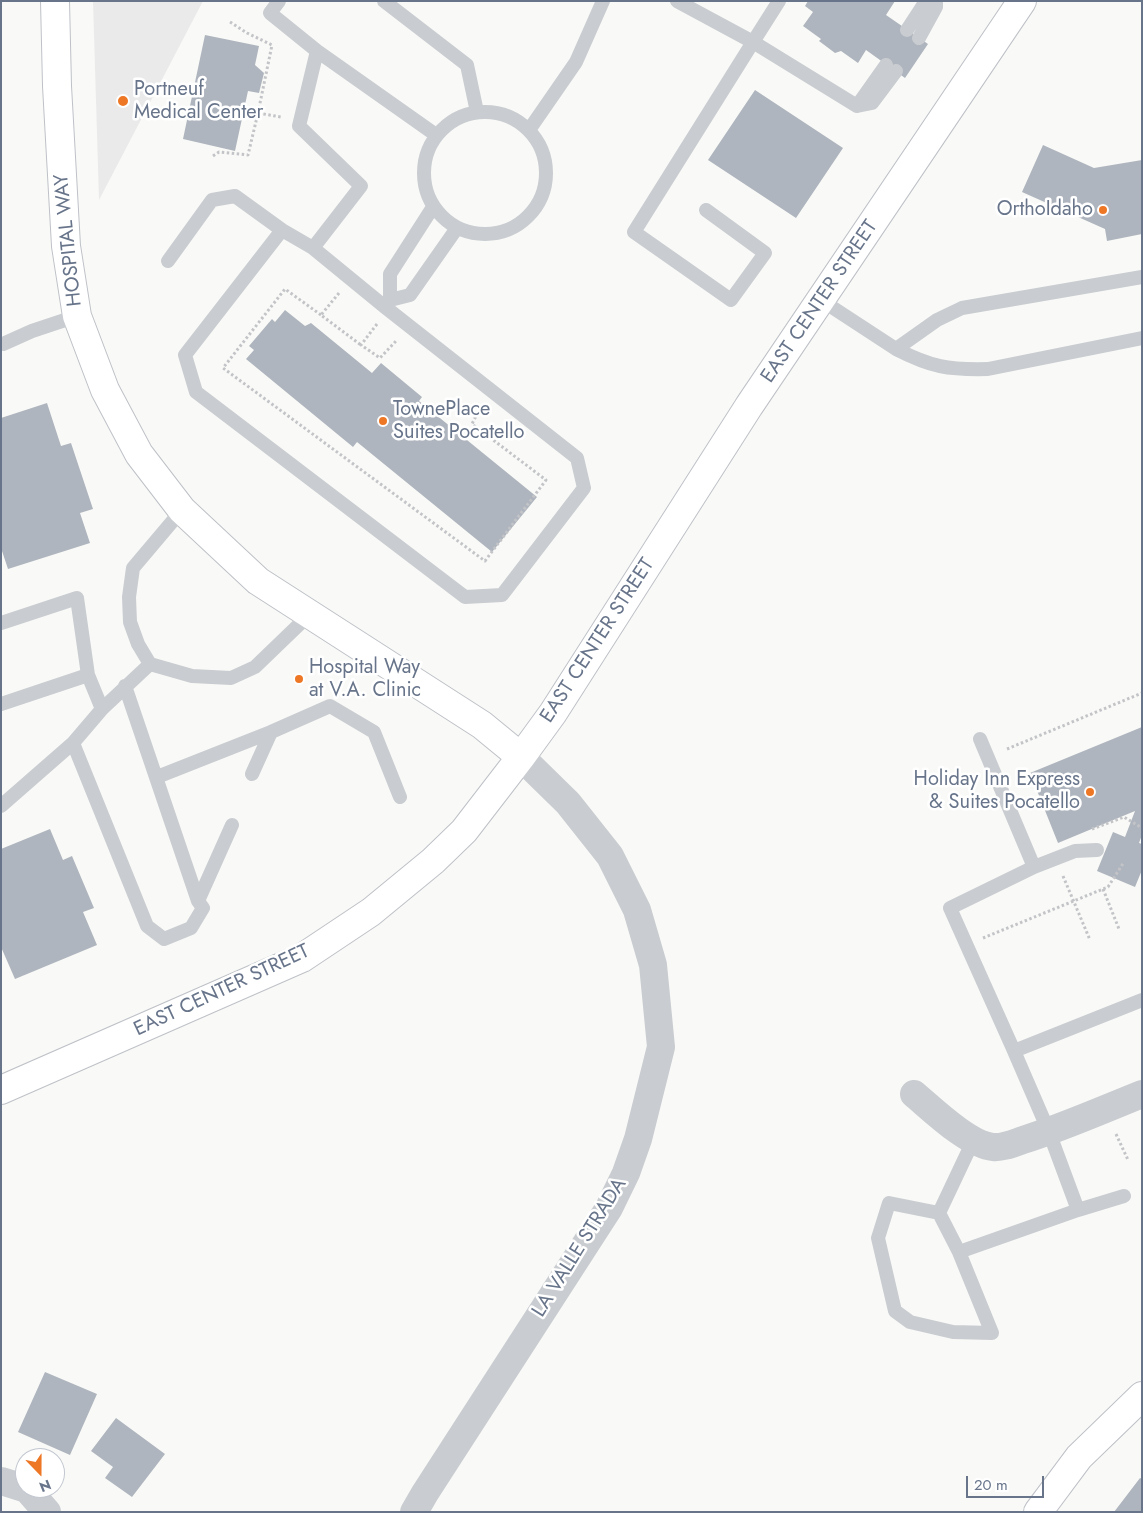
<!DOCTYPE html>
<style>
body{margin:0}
#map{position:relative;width:1143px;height:1513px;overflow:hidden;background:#f9faf7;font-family:Jost,sans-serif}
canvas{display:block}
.frame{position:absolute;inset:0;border:2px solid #67748a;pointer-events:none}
.north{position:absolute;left:15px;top:1448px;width:50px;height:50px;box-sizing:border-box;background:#fff;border:1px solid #c2c7d0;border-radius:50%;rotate:158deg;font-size:14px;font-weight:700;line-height:20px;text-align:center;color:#67748a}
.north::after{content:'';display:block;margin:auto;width:18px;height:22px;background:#ed7724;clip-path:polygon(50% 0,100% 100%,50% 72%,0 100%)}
.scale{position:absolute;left:966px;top:1476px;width:78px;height:22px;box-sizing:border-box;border:2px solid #67748a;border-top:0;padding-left:6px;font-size:15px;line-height:18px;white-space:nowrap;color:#67748a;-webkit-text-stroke:4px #fff;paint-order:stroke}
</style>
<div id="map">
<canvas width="1143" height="1513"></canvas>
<div class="frame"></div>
<div class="north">N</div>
<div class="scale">20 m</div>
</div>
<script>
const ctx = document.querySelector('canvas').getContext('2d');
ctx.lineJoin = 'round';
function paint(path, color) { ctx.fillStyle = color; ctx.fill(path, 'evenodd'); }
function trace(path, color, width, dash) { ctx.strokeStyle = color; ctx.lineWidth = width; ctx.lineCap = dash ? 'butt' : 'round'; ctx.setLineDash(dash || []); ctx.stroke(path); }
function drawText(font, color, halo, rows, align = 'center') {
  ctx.font = font + ' Jost,sans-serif'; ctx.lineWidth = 5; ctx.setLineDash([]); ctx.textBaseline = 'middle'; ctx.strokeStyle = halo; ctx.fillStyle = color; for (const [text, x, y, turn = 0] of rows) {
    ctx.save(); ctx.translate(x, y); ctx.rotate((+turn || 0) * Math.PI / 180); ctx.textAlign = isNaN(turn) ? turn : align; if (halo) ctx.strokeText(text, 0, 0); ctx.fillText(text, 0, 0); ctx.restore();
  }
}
const built = new Path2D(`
 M93 1H203L99 200Z`);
const building = new Path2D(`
 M808 1H895L886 15 928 44 905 78 866 50 858 63 841 51 835 53 819 41 821 39 803 26 813 12 805 6Z
 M205 35 259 46 255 65 264 73 259 93 248 91 235 151 183 139Z
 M755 90 843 148 796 218 708 160Z
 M1043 145 1094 168 1142 160V234L1107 241 1105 229 1022 192Z
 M285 310 305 326 311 323 372 373 381 363 422 397 419 401 537 497 492 552 357 442 353 447 246 359 254 350 249 346 272 319 275 322Z
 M47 403 61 446 71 443 93 509 80 513 90 543 8 569 1 548V418Z
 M1142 727V835L1139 843 1142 844V870L1135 887 1097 871 1113 832 1125 837 1135 811 1058 843 1030 773Z
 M50 829 63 860 72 856 94 908 83 912 97 945 15 979 1 947V849Z
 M45 1372 97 1394 70 1455 18 1432Z
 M116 1418 165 1454 132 1497 105 1478 113 1467 91 1451Z
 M1140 1478 1142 1479V1512H1114Z`);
const path = new Path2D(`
 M230 22 247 33 272 45 258 113
 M213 156 219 152 248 155 258 113 281 117
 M339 293 321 315 361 345
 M321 315 285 289 223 368 485 561 546 480 472 424 481 406
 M377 324 361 345 380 358 396 341
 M1007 749 1142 693
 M1092 829 1124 817 1142 828
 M1063 876 1090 940
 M1103 889 1119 929
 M983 938 1108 887 1124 862
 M1116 1134 1128 1160`);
const lane = new Path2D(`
 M279 1 270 13 317 51 436 135
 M384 1 467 65 477 112
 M677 1 753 42 634 232 731 300 765 253 706 210
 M779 1 753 42 857 106 872 103 896 71
 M907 30 926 1
 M919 38 936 7V1
 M857 106 886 65
 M424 173a61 61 0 1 1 122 0a61 61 0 1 1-122 0Z
 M529 130 576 62 603 1
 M282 230 313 248 385 307 577 458 584 488 502 595 465 597 196 392 185 355Z
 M313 248 361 186 299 126 317 51
 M168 261 212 200 235 196 282 230
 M1142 277 962 308 937 320 896 349C931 367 948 370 988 369L1142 338
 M390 300 410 295 457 228
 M821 300 896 349
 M385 307 390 300V274L433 207
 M3 344 32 331 77 316
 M1 623 77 598 88 675
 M150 664 138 644 130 622 129 597 133 568 182 510
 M1 704 88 675 102 709
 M271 732 330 706 374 732 400 797
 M980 739 1034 867 950 908 1014 1051
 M73 743 147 926 164 939 191 928 203 908 198 901 125 686
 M157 777 271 732 252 774
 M1 806 73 743 102 709 150 664 192 676 231 678 255 667 310 614
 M1034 867 1075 851 1097 850
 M198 901 232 825
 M1078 1210 1124 1196
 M939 1213 973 1141
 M959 1252 939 1213 889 1203 878 1238 895 1311 910 1322 953 1332 992 1333 959 1252 1078 1210 1049 1132 1014 1051 1142 1000`);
const street = new Path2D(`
 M914 1094C933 1110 969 1145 993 1147 1003 1148 1014 1143 1023 1140 1064 1127 1102 1110 1142 1094
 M1 1481 27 1489 47 1512
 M414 1512 425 1493 609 1208 626 1173 638 1139 661 1047 653 965 637 910 610 856 568 803 521 757`);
const secondary = new Path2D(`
 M55 1 57 86 66 246 77 316 105 390 139 454 182 510 258 581 482 725 521 757
 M1 1090 302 958 371 912 433 861 464 831 521 757 553 713 749 406 1022 1
 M1038 1512 1079 1457 1142 1396`);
const markers = [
 [123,101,6,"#ed7724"],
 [1103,210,5,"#ed7724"],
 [383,421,5,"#ed7724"],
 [299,679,5,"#ed7724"],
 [1090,792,5,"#ed7724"]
];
const poiNames = [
 ["Portneuf",134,90],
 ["Medical Center",134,113],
 ["OrthoIdaho",1093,210,"right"],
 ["TownePlace",393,410],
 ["Suites Pocatello",393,433],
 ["Hospital Way",309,668],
 ["at V.A. Clinic",309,691],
 ["Holiday Inn Express",1080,780,"right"],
 ["& Suites Pocatello",1080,803,"right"]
];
const streetNames = [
 ["HOSPITAL WAY",69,240,-96],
 ["EAST CENTER STREET",820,302,-56],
 ["EAST CENTER STREET",598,641,-57],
 ["EAST CENTER STREET",222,991,-25],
 ["LA VALLE STRADA",580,1248,-58]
];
paint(built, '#eaeaea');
paint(building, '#afb5be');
trace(secondary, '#bec1c7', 30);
trace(path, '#c3c4c7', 3, [2.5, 2.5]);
trace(lane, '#c9ccd0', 14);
trace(street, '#c9ccd0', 28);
trace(secondary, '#fff', 28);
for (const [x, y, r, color] of markers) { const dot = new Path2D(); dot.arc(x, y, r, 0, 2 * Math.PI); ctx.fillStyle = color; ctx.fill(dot); trace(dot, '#fff', 2); }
drawText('20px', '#67748a', '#fff', poiNames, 'left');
drawText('20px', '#67748a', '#fff', streetNames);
</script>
